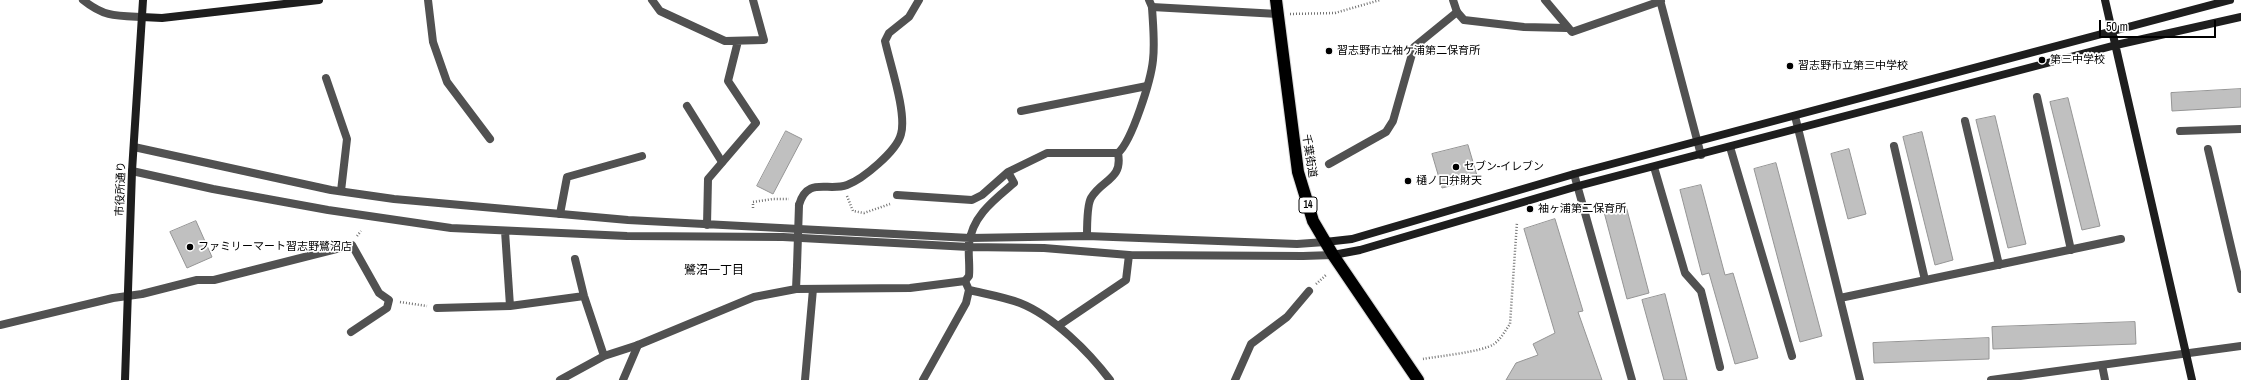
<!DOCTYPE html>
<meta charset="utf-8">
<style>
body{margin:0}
#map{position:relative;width:2241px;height:380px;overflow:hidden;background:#fff;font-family:"Archivo Narrow",sans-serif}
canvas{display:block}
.scale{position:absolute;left:2099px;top:20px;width:117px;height:18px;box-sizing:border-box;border:2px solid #000;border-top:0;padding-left:5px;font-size:12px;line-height:14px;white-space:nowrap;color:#000;-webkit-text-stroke:3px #fff;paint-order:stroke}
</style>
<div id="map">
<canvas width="2241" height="380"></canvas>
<div class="scale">50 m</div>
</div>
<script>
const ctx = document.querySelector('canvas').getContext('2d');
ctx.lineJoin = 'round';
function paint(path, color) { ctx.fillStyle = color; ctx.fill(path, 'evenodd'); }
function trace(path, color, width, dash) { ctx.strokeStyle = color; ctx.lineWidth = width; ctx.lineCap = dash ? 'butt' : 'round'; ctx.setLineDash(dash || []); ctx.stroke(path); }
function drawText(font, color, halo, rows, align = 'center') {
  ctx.font = font + ' "Archivo Narrow","Noto Sans JP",sans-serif'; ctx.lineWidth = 3.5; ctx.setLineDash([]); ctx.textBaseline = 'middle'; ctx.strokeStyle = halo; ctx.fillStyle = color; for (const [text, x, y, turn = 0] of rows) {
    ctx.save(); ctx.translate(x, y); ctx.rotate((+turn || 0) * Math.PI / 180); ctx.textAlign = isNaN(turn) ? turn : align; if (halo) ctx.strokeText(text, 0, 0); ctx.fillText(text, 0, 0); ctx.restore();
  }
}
const building = new Path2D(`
 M2241 89V107L2172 111 2171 93Z
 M2068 98 2100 226 2082 230 2050 102Z
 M1995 116 2026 244 2008 248 1976 120Z
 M786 131 802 139 773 194 757 186Z
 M1922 132 1953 260 1935 265 1903 137Z
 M1468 145 1478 179 1442 188 1432 154Z
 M1849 149 1866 214 1848 219 1831 154Z
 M1776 163 1822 336 1800 342 1754 169Z
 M1701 185 1725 275 1733 273 1758 358 1735 364 1709 273 1702 275 1680 190Z
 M1626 206 1649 293 1627 299 1604 212Z
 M1555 219 1583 311 1578 312 1602 380H1506L1516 363 1538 355 1533 344 1555 333 1524 229Z
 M196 221 212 257 187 268 170 232Z
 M1665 294 1687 380H1664L1642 300Z
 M2135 322 2136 344 1993 349 1992 327Z
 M1989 338V359L1874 363 1873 343Z`);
const path = new Path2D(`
 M1290 14 1335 13 1380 0
 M847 196 853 211 864 213 890 204
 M753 208V202L773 199H789
 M357 236 361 231
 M1316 284 1326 275
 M400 302 427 306
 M1423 359C1439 356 1482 352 1494 344 1501 339 1505 331 1510 324L1517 222`);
const lane = new Path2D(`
 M1152 7 1278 14
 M326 78 347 139 341 191
 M2037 97 2071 250
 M687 106 722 162
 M1021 111 1147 86
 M1795 116 1860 380
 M1965 121 1999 265
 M1894 146 1925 280
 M1730 147 1792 356
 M2208 149 2241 289
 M1329 164 1386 132 1393 121 1414 47 1457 12 1464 20 1524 27 1567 28
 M1654 167 1685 273 1701 291 1720 367
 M560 214 567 177 642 156
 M1087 236C1087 227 1087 205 1091 198 1102 179 1123 180 1118 153
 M965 281 969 290C986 294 1004 297 1020 303 1053 316 1089 352 1110 380
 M1840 298 2121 239
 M0 325 113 298 142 294 197 280H214L352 245 379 293 389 300 387 308 351 332
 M1058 326 1126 280 1129 255
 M2102 365 2105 380
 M623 380 638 345
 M805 380 813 289
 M923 380 966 303 969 290`);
const street = new Path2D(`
 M83 0C104 17 116 16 142 17
 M428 0 433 42 447 82 490 139
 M652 0 660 11 725 41 764 40 753 0
 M1453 0 1457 12
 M1545 0 1572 32 1661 1
 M1660 0 1701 155
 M2180 131 2241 129
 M134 147 331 190 394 199 628 220 970 238 1087 236 1297 244 1325 242
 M132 171 213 189 328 210 451 228 627 236 783 237 969 247 1044 248 1129 255 1303 256 1333 255
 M1574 174 1632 380
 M897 195 972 200 982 195 1008 172 1047 153H1118C1132 141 1151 80 1153 60 1155 43 1153 25 1152 7L1149 0
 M799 205C807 176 828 192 847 185 863 179 897 151 901 134 907 113 890 64 885 41L889 33 909 17 919 0
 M707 225 708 179 756 123 728 81 738 41
 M505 231 510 306
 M575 259 584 296 604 356
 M796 289 797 266
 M437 308 510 306 584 296
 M560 380 604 356 638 345 754 297 796 289 910 288 965 281 969 276C970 265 968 255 969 244 972 216 994 200 1014 183L1008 172
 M1235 380 1251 344 1287 317 1309 291
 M1991 380 2241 346`);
const secondary = new Path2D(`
 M2105 0 2192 380
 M142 17 162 18 319 0
 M1325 242 1352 239 1574 174 2230 0
 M1333 255 1360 250 1578 186 2116 45 2241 17
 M125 380 132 171 143 0`);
const highway = new Path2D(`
 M1276 0 1298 172 1313 221 1333 255 1418 380`);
const streetBridge = new Path2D(`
 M797 266 799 205`);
const markers = [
 [1329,51,4,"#000"],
 [2042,60,4,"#000"],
 [1790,66,4,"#000"],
 [1456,167,4,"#000"],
 [1408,181,4,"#000"],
 [1530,209,4,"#000"],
 [190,247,4,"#000"]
];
const shields = [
 [1308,205,18]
];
const shieldNames = [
 ["14",1308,205]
];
const poiNames = [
 ["習志野市立袖ケ浦第二保育所",1337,51],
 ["第三中学校",2050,60],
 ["習志野市立第三中学校",1798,66],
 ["セブン-イレブン",1464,167],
 ["樋ノ口弁財天",1416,181],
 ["袖ヶ浦第二保育所",1538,209],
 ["ファミリーマート習志野鷺沼店",198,247]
];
const streetNames = [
 ["千葉街道",1309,156,81],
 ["市役所通り",121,189,-88]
];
const neighbourhoodNames = [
 ["鷺沼一丁目",714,271]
];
paint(building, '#c0c0c0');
trace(building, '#959595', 1);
trace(highway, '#dbdbdb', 14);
trace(path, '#737373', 2.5, [1, 2]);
trace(lane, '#515151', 8);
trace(street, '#515151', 8);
trace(secondary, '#1e1e1e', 8);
trace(highway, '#000', 12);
trace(streetBridge, '#515151', 8);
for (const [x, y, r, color] of markers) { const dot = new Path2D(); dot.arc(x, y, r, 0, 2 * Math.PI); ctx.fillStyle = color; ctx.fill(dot); trace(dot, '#fff', 1.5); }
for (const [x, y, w] of shields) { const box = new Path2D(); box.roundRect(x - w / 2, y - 8, w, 16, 3); ctx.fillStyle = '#fff'; ctx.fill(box); trace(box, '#000', 1); }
drawText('bold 10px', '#000', null, shieldNames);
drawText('11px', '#000', '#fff', poiNames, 'left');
drawText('11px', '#000', '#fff', streetNames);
drawText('12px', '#000', '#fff', neighbourhoodNames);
</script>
